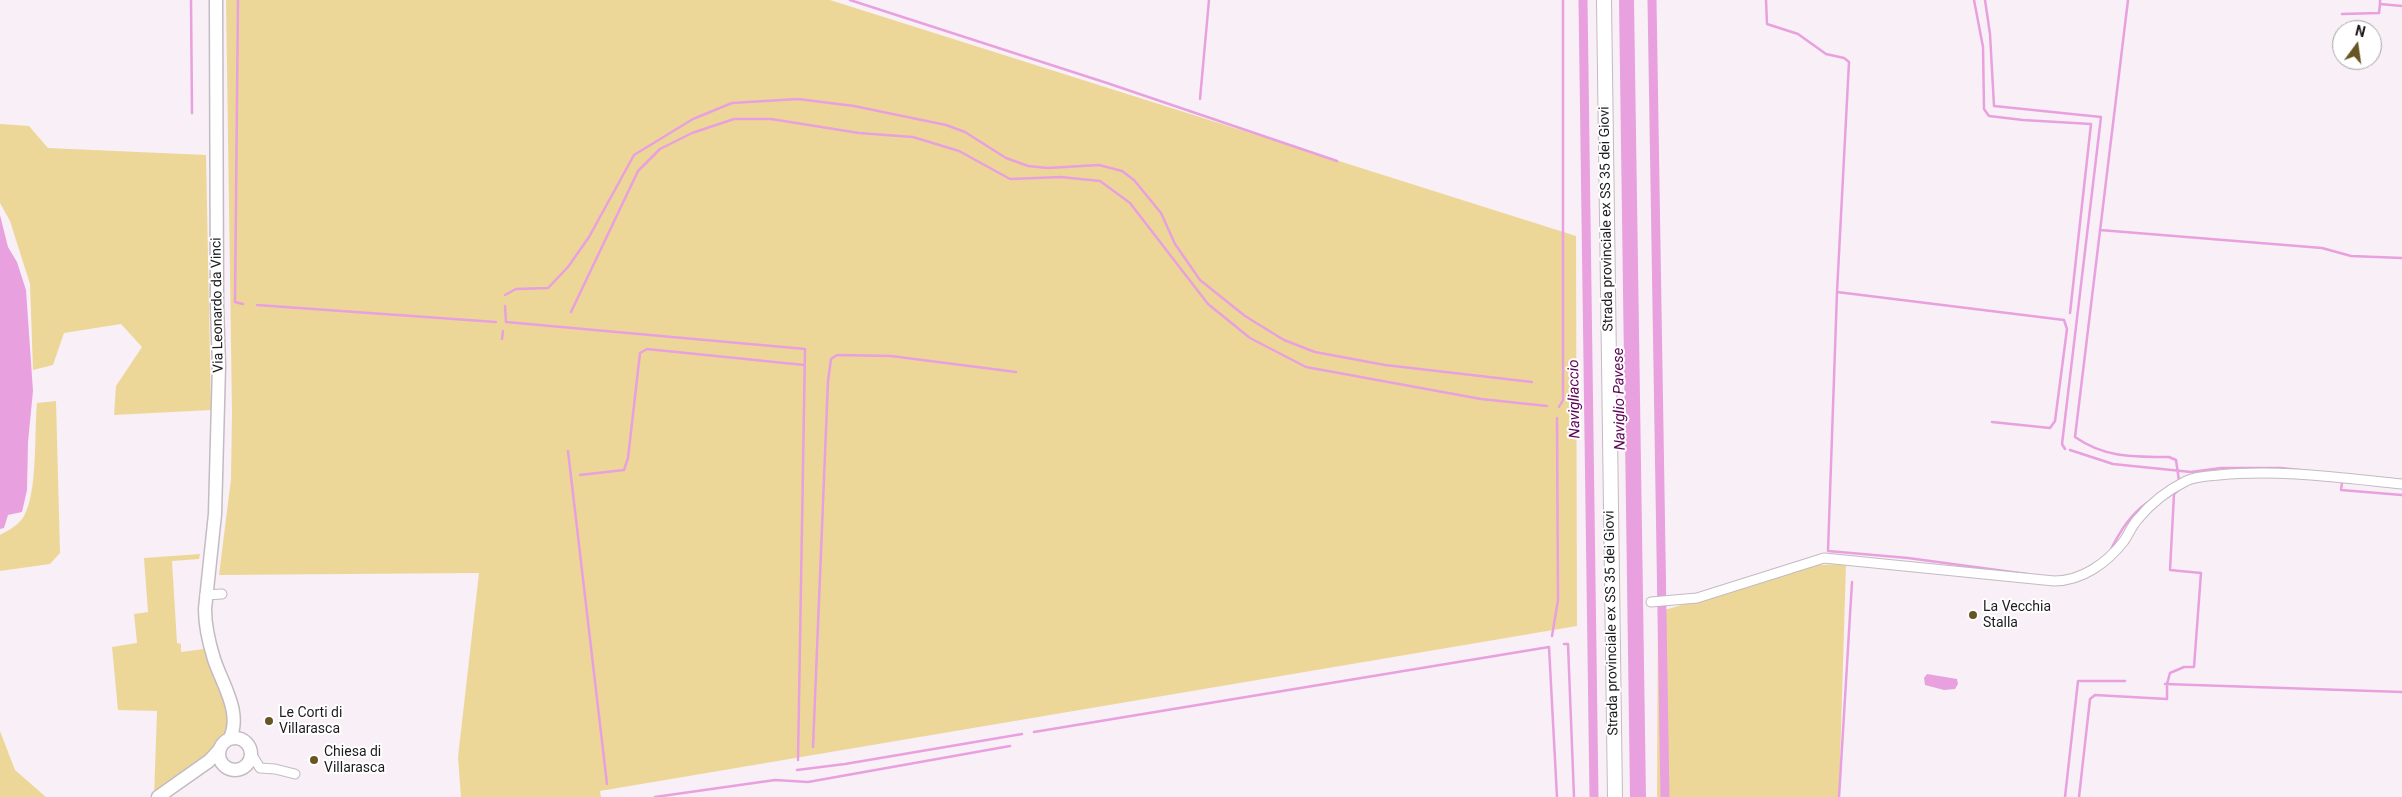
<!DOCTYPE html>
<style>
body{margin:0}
#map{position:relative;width:2402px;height:797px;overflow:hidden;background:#f8f0f6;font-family:Roboto,sans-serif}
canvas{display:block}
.north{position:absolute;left:2332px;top:20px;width:50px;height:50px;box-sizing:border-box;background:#fff;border:1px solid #a5a4a5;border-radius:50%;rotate:14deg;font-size:14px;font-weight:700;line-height:20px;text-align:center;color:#1e1b1e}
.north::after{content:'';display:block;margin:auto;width:18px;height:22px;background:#675624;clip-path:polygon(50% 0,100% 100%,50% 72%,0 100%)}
</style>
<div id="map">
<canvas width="2402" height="797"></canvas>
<div class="north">N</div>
</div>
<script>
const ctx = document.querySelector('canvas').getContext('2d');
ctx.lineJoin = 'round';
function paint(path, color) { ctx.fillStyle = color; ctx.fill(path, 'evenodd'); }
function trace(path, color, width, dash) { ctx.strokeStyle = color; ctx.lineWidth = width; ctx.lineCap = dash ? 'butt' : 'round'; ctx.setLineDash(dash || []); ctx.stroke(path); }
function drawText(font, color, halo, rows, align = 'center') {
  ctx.font = font + ' Roboto,sans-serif'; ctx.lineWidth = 4; ctx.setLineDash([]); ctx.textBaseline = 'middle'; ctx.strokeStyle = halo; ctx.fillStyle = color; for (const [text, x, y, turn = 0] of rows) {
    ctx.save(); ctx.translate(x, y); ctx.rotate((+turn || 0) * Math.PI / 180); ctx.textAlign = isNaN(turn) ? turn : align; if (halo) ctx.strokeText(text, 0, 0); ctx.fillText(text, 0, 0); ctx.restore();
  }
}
const green = new Path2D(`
 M226 0H830L1576 236 1577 626 600 791 601 797H461L458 757 479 573 219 575 231 479 232 413Z
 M0 124 29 126 48 148 206 155 211 410 114 415 116 386 142 347 121 324 64 333 53 365 33 370 30 284 10 221 0 203Z
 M56 401 60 553 50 564 0 571V535C9 530 19 525 24 516 38 491 34 433 37 403Z
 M200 554 199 559 172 561 177 643 181 644V652L204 649 230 717 226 738 215 750 154 797 157 711 118 710 112 647 137 643 134 614 148 612 144 558Z
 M1846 564 1839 797H1657L1658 612 1817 565Z
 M0 731 15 770 46 797H0Z`);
const water = new Path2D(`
 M1619 0H1634L1646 797H1630Z
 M0 215 8 247 17 262 26 290 33 391 28 442 27 490 22 512 8 515 4 528 0 529Z
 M1927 674 1957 679 1958 684 1955 689 1944 690 1925 685 1924 678Z`);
const stream = new Path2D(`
 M191 0 192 113
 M238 0 235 302 243 304
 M850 0 1107 83 1337 161
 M1766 0 1767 24 1798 34 1826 54 1844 58 1849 62 1837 292 1828 551 1908 558 2027 574
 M1974 0 1983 47 1984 109 1989 116 2023 120 2091 124 2070 313
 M1985 0 1990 34 1994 106 2101 117 2062 444 2065 449
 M2128 0 2075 437C2105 458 2134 457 2169 457L2176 460 2179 481
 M2380 0V4L2402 6
 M2342 14 2379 13 2380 4
 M1200 99 1209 0
 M2100 230 2322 248 2351 256 2402 258
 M1837 292 2064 320 2067 329 2055 421 2050 428 1992 422
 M505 295 516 289 548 288 568 267 589 237 634 155 693 119 732 103 798 99 854 106 946 125 965 132 1006 158 1028 166 1048 168 1099 165 1122 171 1134 180 1161 213 1175 244 1200 280 1245 316 1284 340 1315 352 1385 365 1532 382
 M257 305 496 322
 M505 306 506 322 805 349 798 760
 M571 312 638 171 660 149 692 133 734 119H771L859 133 913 137 959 151 1010 179 1061 177 1100 181 1130 203 1208 304 1250 338 1306 367 1481 399 1547 406
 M502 339 503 331
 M1559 407 1563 400V0
 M2070 450 2113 464 2191 472 2221 468H2281L2308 471
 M568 451 607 784
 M580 475 624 470 628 458 640 353 647 349 804 365
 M2342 483 2341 490 2402 495
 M2111 549C2121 530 2130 515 2148 502
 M1552 636 1558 600 1557 418
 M1564 644H1568L1574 797
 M2165 684 2402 692
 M1034 732 1549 647 1557 797
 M813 747 828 381 831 359 837 355 891 356 1016 372
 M797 770 845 764 1022 734
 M655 797 775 780 808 782 1010 746
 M1839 797 1852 582
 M2065 797 2078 681H2125
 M2079 797 2090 699 2095 695 2167 699V684L2170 673 2184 667H2194L2201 573 2170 570 2174 494 2183 486`);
const canal = new Path2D(`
 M1583 0 1594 797
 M1652 0 1665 797`);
const street = new Path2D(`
 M205 595 222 594
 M1651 602 1697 598 1824 558 2054 581C2082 581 2107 563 2124 541 2129 534 2132 525 2138 519 2151 503 2168 490 2186 481 2196 476 2208 476 2219 475 2280 469 2342 478 2402 484
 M252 755 260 768 275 769 295 774`);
const secondary = new Path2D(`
 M216 0 217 307 219 366 215 514 205 609C205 626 209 643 214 659 222 684 242 712 230 738
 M219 754a16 16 0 1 1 32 0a16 16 0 1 1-32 0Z
 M158 797 209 761 220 749`);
const primary = new Path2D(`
 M1604 0 1615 797`);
const markers = [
 [1973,615,5,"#675624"],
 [269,721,5,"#675624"],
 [314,760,5,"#675624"]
];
const streetNames = [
 ["Strada provinciale ex SS 35 dei Giovi",1607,219,-91],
 ["Via Leonardo da Vinci",218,305,-91],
 ["Strada provinciale ex SS 35 dei Giovi",1612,623,-91]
];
const poiNames = [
 ["La Vecchia",1983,607],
 ["Stalla",1983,623],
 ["Le Corti di",279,713],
 ["Villarasca",279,729],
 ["Chiesa di",324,752],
 ["Villarasca",324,768]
];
const waterNames = [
 ["Navigliaccio",1575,399,-91],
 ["Naviglio Pavese",1620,399,-91]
];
paint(green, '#edd798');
paint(water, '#e8a0df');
trace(stream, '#e8a0df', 2.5);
trace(canal, '#e8a0df', 9);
trace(street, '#c3bbc1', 11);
trace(secondary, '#c3bbc1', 15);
trace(primary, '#c3bbc1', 16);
trace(street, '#fff', 9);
trace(secondary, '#fff', 12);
trace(primary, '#fff', 14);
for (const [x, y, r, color] of markers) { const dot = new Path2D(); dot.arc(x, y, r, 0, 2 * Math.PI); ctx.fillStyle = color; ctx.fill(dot); trace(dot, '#fff', 2); }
drawText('14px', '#1e1b1e', '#fff', streetNames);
drawText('14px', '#1e1b1e', '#fff', poiNames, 'left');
drawText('italic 15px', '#5e0559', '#fff', waterNames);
</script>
